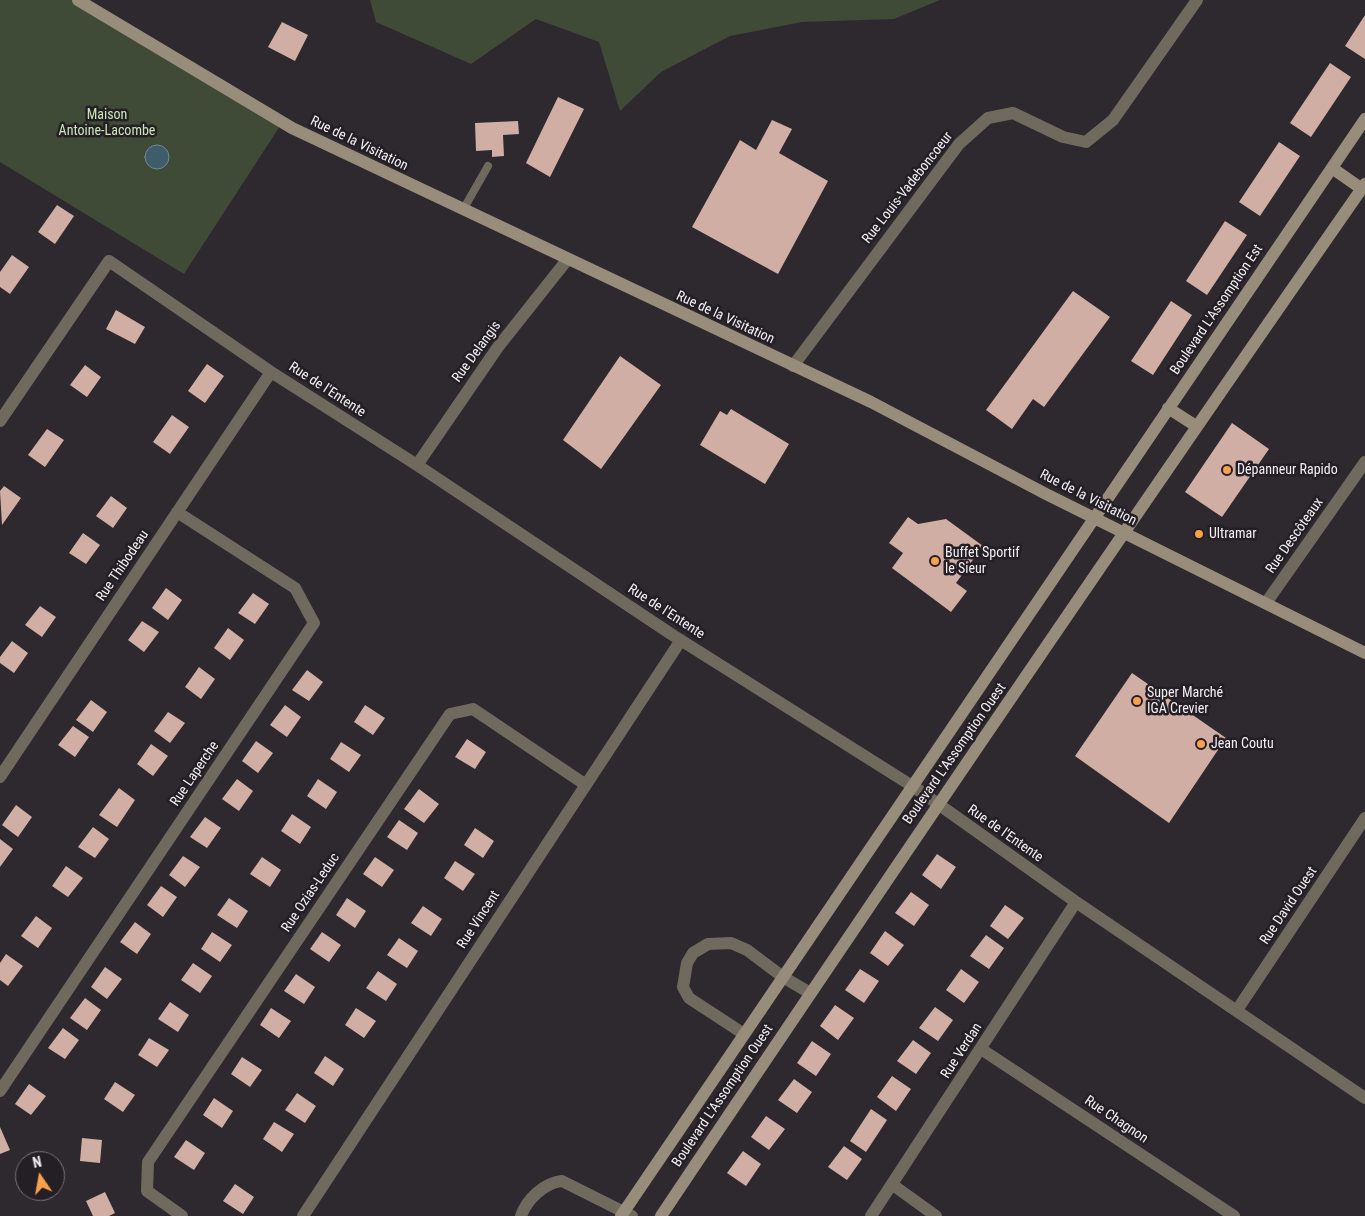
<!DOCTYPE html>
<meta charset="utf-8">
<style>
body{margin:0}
#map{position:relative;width:1365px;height:1216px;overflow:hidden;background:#2e282f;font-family:"Roboto Condensed",sans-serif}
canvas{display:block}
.north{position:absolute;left:15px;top:1151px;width:50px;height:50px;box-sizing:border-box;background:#241e25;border:1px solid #777277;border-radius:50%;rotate:348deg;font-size:14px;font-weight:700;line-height:20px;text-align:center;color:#f3eff3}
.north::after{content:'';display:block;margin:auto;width:18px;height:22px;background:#f9a04d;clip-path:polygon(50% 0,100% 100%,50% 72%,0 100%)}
</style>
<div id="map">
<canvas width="1365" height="1216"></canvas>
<div class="north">N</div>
</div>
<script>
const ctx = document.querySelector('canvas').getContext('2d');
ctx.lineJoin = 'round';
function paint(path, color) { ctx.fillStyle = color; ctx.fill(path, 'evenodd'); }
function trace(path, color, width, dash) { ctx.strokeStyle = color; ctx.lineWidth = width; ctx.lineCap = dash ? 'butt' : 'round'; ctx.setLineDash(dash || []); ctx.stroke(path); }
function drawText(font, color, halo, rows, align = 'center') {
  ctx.font = font + ' "Roboto Condensed",sans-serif'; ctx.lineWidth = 5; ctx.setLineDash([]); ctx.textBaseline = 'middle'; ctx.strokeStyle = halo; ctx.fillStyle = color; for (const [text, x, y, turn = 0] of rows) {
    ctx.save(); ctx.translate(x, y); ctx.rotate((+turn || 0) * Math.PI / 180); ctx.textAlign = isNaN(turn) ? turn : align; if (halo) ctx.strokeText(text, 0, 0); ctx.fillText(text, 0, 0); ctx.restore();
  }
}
const green = new Path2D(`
 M0 0H75L280 126 184 274 0 162Z
 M370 0H940L894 19 802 22 730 36 661 72 620 111 599 42 536 19 471 64 376 22Z`);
const water = new Path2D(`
 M145 157a12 12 0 1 1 24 0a12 12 0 1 1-24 0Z`);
const building = new Path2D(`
 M1365 15V59L1345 46Z
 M282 22 308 35 295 61 268 47Z
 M1330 63 1351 77 1311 137 1290 123Z
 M558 97 584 109 550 177 526 163Z
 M772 120 792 129 779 153 828 181 778 274 692 227 740 140 756 150Z
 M518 121 519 134 503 135 504 156 492 157V150L476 151 475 123Z
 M1279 142 1300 156 1260 216 1239 202Z
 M57 205 74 216 55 244 38 232Z
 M1225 221 1247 235 1207 295 1186 281Z
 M12 255 29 267 10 294 0 287V272Z
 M1073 291 1110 317 1044 407 1033 399 1012 429 986 410Z
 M1171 301 1192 315 1153 375 1131 361Z
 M116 310 145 327 135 344 106 329Z
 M620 356 661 385 601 469 563 440Z
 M207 364 224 376 205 403 188 391Z
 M85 365 101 377 87 397 70 385Z
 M731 409 789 444 765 484 700 445 720 411 727 415Z
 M172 415 189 427 170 454 153 442Z
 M1232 423 1269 449 1222 517 1185 492Z
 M47 429 64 440 45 467 28 455Z
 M4 486 21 498 2 525 0 491Z
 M111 496 127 508 113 528 96 516Z
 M908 517 918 524 946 519 983 546 956 583 967 591 951 612 892 568 903 553 889 543Z
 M83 533 100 545 86 564 69 553Z
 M166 588 182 600 168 620 152 608Z
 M253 593 269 604 255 624 238 613Z
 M40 606 56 617 42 637 25 625Z
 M142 621 159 632 144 652 128 640Z
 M228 628 244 640 230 660 214 648Z
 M12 641 28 653 14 673 0 663V657Z
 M199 667 215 679 201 699 185 687Z
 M307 670 323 682 309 701 292 690Z
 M1132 673 1226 738 1169 823 1075 756Z
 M91 700 107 712 93 732 76 720Z
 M285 705 301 717 287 737 270 725Z
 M365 705 385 718 373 735 354 722Z
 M168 712 185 723 170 743 154 731Z
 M73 726 89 737 75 757 58 745Z
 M467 739 486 752 475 769 455 757Z
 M256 741 273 753 258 773 242 761Z
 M341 742 361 755 349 772 330 759Z
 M151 744 168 756 153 776 137 764Z
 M237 779 253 791 239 811 222 799Z
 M318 779 337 792 326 809 307 796Z
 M119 788 135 800 117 827 99 815Z
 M419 789 439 804 424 823 404 809Z
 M16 805 32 817 18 837 2 825Z
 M292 814 311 827 300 844 281 831Z
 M205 817 221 828 207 848 190 837Z
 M399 820 418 833 407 850 387 837Z
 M93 827 109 839 95 858 78 847Z
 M475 828 494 841 483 858 464 845Z
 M0 839 13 849 0 867Z
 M937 854 956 867 941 889 922 875Z
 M183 856 200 867 185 887 169 875Z
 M262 857 281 870 270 887 250 874Z
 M375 857 394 870 382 887 363 874Z
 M455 861 475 874 463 891 444 878Z
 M66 866 83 878 68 897 52 886Z
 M161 886 177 897 163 917 147 905Z
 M911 892 929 905 914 926 895 913Z
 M229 898 248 911 237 928 217 915Z
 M347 898 366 911 355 928 336 915Z
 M1005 905 1024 918 1008 939 990 926Z
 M423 906 442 919 431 936 411 923Z
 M36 916 52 928 38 948 21 936Z
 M135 922 151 934 137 954 120 942Z
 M885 931 904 945 888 966 870 953Z
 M212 932 232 945 220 962 201 949Z
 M322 932 341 945 329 962 310 949Z
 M986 935 1004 948 989 969 970 956Z
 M399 938 418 951 407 968 387 955Z
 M6 954 23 966 8 986 0 980V963Z
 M193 963 212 976 200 993 181 980Z
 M105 967 122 979 107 999 91 987Z
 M860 969 879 981 864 1003 845 990Z
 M961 969 979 982 964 1003 946 990Z
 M378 971 397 984 386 1001 366 988Z
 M296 974 315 987 304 1004 284 991Z
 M85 998 101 1010 87 1030 70 1018Z
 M170 1002 189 1015 178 1032 158 1019Z
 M835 1005 854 1018 838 1040 820 1026Z
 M935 1007 953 1020 938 1041 919 1028Z
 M271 1008 291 1021 279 1038 260 1025Z
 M356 1008 376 1021 364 1038 345 1025Z
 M63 1028 79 1040 65 1059 48 1048Z
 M149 1038 169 1050 157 1067 138 1055Z
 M913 1040 931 1053 916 1074 897 1061Z
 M812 1041 831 1054 816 1076 797 1063Z
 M325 1056 344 1069 333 1086 314 1073Z
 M242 1057 262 1070 250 1087 231 1074Z
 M892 1076 911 1089 896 1111 877 1097Z
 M794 1079 812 1092 797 1113 778 1100Z
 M115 1082 135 1095 123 1112 104 1099Z
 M29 1084 46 1096 31 1115 15 1104Z
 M297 1093 316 1106 305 1123 285 1110Z
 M214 1098 233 1111 222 1128 203 1115Z
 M871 1109 887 1120 866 1152 850 1141Z
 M766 1116 785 1129 769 1150 751 1137Z
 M274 1122 294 1134 282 1152 263 1139Z
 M0 1127 10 1150 0 1154Z
 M82 1138 102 1140 100 1163 80 1161Z
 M186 1140 205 1153 194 1170 174 1157Z
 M844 1146 862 1159 847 1180 828 1167Z
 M743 1151 761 1164 746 1186 727 1173Z
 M235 1184 254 1197 243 1214 223 1201Z
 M105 1192 115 1213 109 1216H93L86 1201Z`);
const lane = new Path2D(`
 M463 210 488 166`);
const street = new Path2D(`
 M793 366 959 144 988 118 1013 113 1063 137 1086 142 1113 120 1197 0
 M0 421 109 261 271 372 417 465 671 634 917 789 1076 902 1365 1098
 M417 465 498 347 567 260
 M1266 603 1365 462
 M0 777 271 372
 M1237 1010 1365 818
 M744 1034 689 998 683 987 687 963 693 953 708 944 731 943 747 950 783 977 810 993
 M981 1049 1234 1216
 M0 1091 314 623 295 588 177 512
 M893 1185 936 1216
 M182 1216 147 1191 148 1162 450 714 473 709 586 785
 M303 1216 681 640
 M521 1216C527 1199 544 1183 562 1181L632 1216
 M871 1216 1076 902`);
const secondary = new Path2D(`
 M78 0 292 128 871 402 1046 494 1365 653
 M1332 168 1362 189
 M1168 408 1196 426
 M621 1216 1365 119
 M661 1216C893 870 1127 526 1365 184`);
const markers = [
 [1227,470,5,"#f9a04d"],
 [1199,534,5,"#f9a04d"],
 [935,561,5,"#f9a04d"],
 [1137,701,5,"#f9a04d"],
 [1201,744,5,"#f9a04d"]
];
const parkNames = [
 ["Maison",107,115],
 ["Antoine-Lacombe",107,131]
];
const streetNames = [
 ["Rue de la Visitation",359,144,26],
 ["Rue Louis-Vadeboncoeur",908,188,-52],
 ["Boulevard L'Assomption Est",1217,310,-56],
 ["Rue de la Visitation",725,318,25],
 ["Rue Delangis",477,352,-54],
 ["Rue de l'Entente",327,390,33],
 ["Rue de la Visitation",1088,498,27],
 ["Rue Descôteaux",1295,536,-55],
 ["Rue Thibodeau",123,566,-56],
 ["Rue de l'Entente",666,612,33],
 ["Boulevard L'Assomption Ouest",955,754,-55],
 ["Rue Laperche",195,774,-56],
 ["Rue de l'Entente",1005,834,35],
 ["Rue Ozias-Leduc",311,893,-56],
 ["Rue David Ouest",1289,906,-56],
 ["Rue Vincent",479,920,-57],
 ["Rue Verdan",962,1051,-57],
 ["Boulevard L'Assomption Ouest",723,1096,-56],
 ["Rue Chagnon",1116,1120,34]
];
const poiNames = [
 ["Dépanneur Rapido",1237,470],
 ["Ultramar",1209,534],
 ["Buffet Sportif",945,553],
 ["le Sieur",945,569],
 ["Super Marché",1147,693],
 ["IGA Crevier",1147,709],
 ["Jean Coutu",1211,744]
];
paint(green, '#3f4b36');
paint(water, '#3d5d6a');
trace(water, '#748993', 1);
paint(building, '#d1aea4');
trace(lane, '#706a5e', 8);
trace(street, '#706a5e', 12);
trace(secondary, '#988d7b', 12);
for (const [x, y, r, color] of markers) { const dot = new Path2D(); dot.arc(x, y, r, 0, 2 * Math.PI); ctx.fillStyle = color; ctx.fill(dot); trace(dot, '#241e25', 2); }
drawText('14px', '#cae7b6', '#241e25', parkNames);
drawText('14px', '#f3eff3', '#241e25', streetNames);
drawText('14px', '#f3eff3', '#241e25', poiNames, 'left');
</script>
